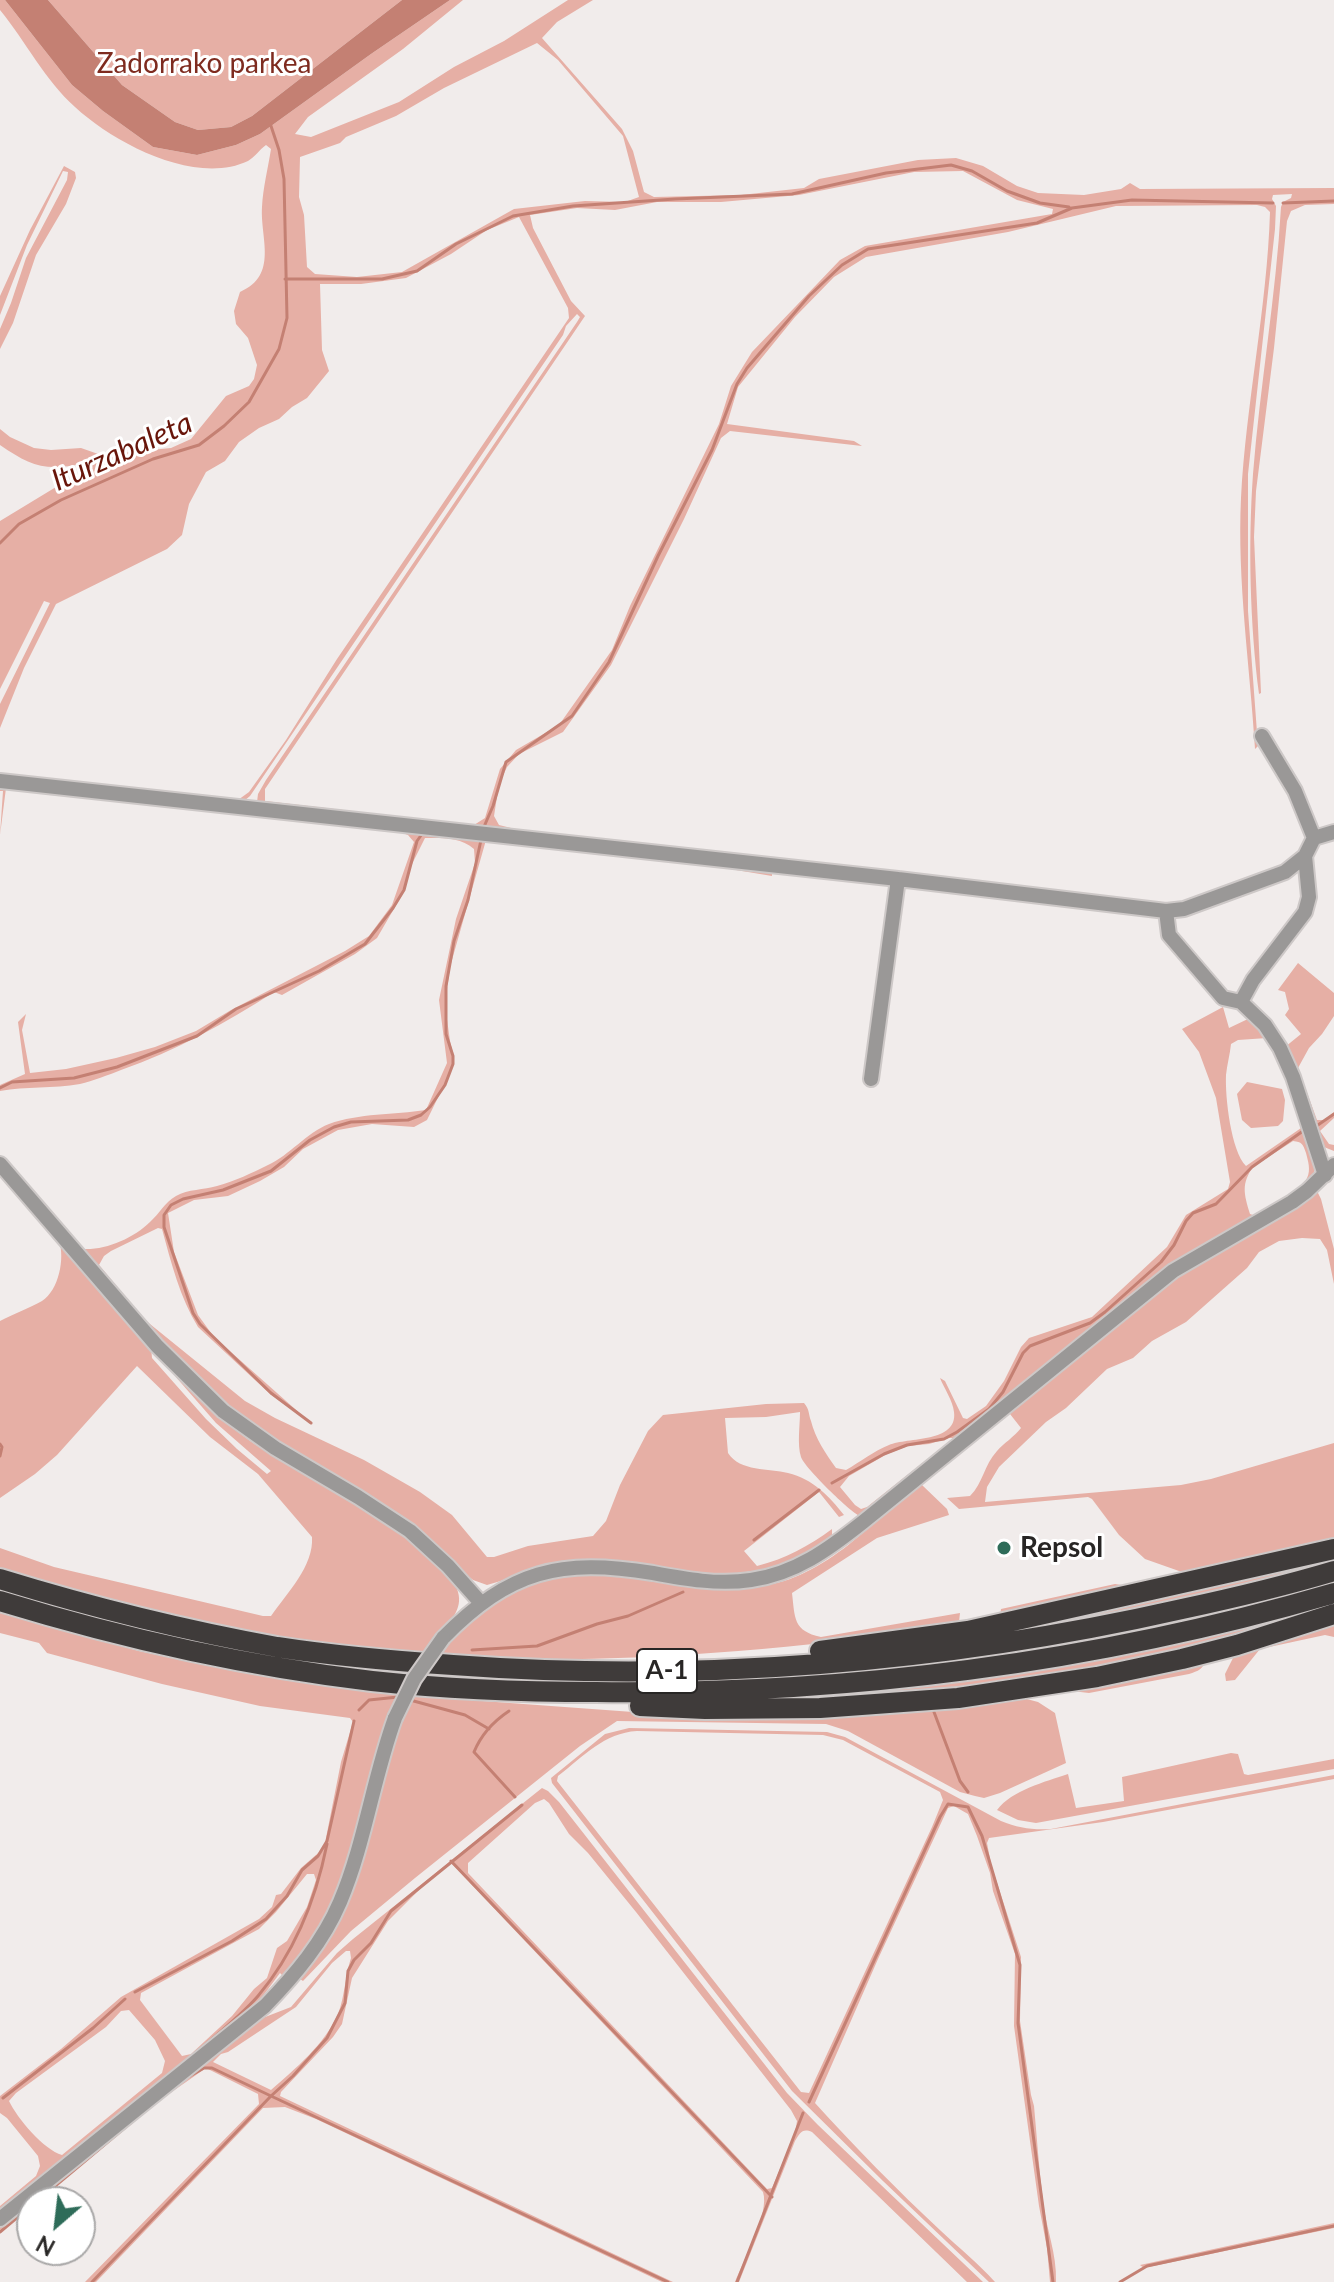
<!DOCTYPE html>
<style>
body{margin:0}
#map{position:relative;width:1334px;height:2282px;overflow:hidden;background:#f1eceb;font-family:Lato,sans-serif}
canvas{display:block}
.north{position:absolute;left:16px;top:2186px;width:80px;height:80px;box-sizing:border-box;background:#fff;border:2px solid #a9a8a8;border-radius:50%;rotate:208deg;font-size:22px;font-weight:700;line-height:32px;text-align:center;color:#282625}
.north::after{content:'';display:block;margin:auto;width:28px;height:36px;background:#2e6c59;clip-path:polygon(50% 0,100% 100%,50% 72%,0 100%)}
</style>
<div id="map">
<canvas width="1334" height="2282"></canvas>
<div class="north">N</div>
</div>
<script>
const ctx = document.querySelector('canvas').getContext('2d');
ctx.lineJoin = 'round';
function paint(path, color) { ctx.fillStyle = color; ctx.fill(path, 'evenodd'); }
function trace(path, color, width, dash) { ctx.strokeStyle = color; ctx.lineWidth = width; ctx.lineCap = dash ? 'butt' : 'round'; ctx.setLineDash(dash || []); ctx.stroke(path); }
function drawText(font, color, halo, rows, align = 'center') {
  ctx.font = font + ' Lato,sans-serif'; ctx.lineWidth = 6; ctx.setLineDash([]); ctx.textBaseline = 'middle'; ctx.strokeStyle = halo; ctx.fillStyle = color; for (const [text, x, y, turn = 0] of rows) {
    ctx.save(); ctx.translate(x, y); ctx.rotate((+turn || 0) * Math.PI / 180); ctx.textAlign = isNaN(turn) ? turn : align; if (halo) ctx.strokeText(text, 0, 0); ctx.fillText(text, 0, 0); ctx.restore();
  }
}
const green = new Path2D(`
 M0 0H5L72 85 103 111 153 147 197 155 236 145 260 134 371 54 450 0H463L403 49 308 117 295 134 311 137 399 102 454 67 504 41 568 0H593L557 22 542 38 622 129 633 151 644 192 654 197 741 195 804 188 819 179 918 160 956 158 983 166 1017 186 1038 193 1084 195 1121 189 1130 183 1140 189 1334 188V204L1305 205 1291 211 1287 221 1274 348 1256 491 1254 537 1261 693 1259 694C1250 625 1248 544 1253 474 1260 385 1276 296 1281 207L1283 202 1291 198 1292 194 1273 195 1272 199 1276 206 1275 229 1248 474V611L1258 746 1255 749C1250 665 1237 582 1241 498 1246 403 1267 308 1270 212L1265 207 1257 205 1116 206 1008 232 866 257 834 277 795 317 738 387 727 424 854 441 862 446 730 431 721 438 684 519 611 665 563 732 519 754 507 767 499 784 494 816 499 825 515 829 1170 903V906L257 802 258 794 266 780 577 322 580 317 577 314 566 326 563 335 250 796 244 801 238 800 249 792 286 740 337 659 569 318 568 308 519 217 487 230 451 254 406 278 361 284H320L322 350 329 371 307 398 292 407 279 419 259 428 239 442 225 461 206 472 189 504 182 535 167 549 56 604 24 668 0 728V704L50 603 44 601 0 689V521L56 487 80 483 85 475 76 465C42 471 28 464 0 445V429L10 437 34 448 51 450 81 448 101 455 171 448 191 439 226 396 249 386 254 379 257 365 248 338 236 324 234 311 240 292C279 275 260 238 262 207 263 188 268 168 271 149L266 145C259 150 255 157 248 161 195 186 114 143 75 107 45 80 26 42 0 10ZM537 43 558 60 623 136 639 197 625 202 585 201 514 209 402 272 357 277 315 274 307 267 304 215 299 197 300 157 340 143 346 137 396 116 444 88ZM963 171 1017 200 1053 209 1052 214 865 246 840 260 752 352 731 386 719 424 630 606 612 650 559 725 516 750 500 769 485 818 474 825 265 801V789L585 316 571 301 533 228 530 215 577 208 615 210 657 202H721L799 195 914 172Z
 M48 0H402L252 116 231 127 198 130 175 122 122 85Z
 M64 166 75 172 76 178 66 204 36 255 13 323 0 349V329L11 303 26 258 67 180 68 172 63 171 27 245 0 315V296L30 230Z
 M0 783 772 868V876L694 863 486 840 450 967 445 1005 450 1041 454 1058 451 1071 427 1120 414 1127 372 1124 338 1130 303 1149 284 1167 260 1181 228 1196 194 1200 168 1213 174 1252 198 1315 214 1337 313 1425 270 1394 198 1327C180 1298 171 1262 162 1229L158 1228 111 1251 104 1256 99 1265 145 1320 245 1401 275 1418 364 1460 420 1492 452 1515 487 1557H494L528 1546 593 1536 606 1521 620 1485 648 1431 663 1415 766 1404 804 1403C810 1410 808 1413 811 1421 815 1438 826 1454 836 1468L846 1470C860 1462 874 1451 889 1445 908 1437 958 1443 954 1412 953 1401 944 1388 940 1378L945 1381 963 1418 967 1419 986 1406 1004 1381 1021 1347 1029 1338 1092 1317 1167 1247 1186 1215 1228 1189 1230 1182 1216 1098 1199 1052 1182 1029 1223 1007 1229 1028 1250 1018 1267 1038 1238 1040 1231 1044C1230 1054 1227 1065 1226 1075 1225 1097 1231 1151 1246 1166L1304 1126 1314 1167V1176C1286 1206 1244 1221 1208 1241 1192 1250 1177 1262 1161 1273L860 1516C851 1513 804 1467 801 1457 797 1444 800 1426 800 1412L766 1417 725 1418 728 1453C740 1472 769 1468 788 1473 813 1479 829 1496 844 1515L839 1517 819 1492 744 1551 757 1566C785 1559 809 1546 832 1529V1538C787 1571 734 1579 680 1571 647 1566 615 1558 582 1560 546 1561 520 1576 487 1585L473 1580 464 1573 437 1546 408 1521 370 1496 262 1432 228 1407 161 1338 144 1325 0 1160V1157L39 1204 84 1249C106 1250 134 1238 150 1222 160 1213 164 1203 176 1196 188 1189 204 1190 217 1186 235 1181 252 1173 268 1165 290 1155 306 1133 329 1124 359 1113 394 1115 426 1110L447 1063 439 1000 456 919 475 863 474 849C460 837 444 838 425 838L410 868 402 895 377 938 355 954 282 995 274 992C226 1023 175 1051 121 1070 108 1075 93 1081 80 1084 53 1089 26 1086 0 1091V1085L25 1074 18 1022 26 1014 22 1030 30 1073 66 1069 116 1058 155 1047 196 1031 231 1010 345 951 369 936 392 905 414 842 408 835 394 830 6 788 0 835 3 791H0ZM1293 1141C1302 1142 1303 1144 1306 1153 1308 1161 1311 1170 1307 1178 1301 1192 1267 1207 1253 1215L1250 1214C1244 1194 1241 1184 1253 1167ZM949 1438H954L867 1507 861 1509 855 1505 840 1487 849 1476 887 1454 908 1446 929 1444Z
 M1298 963 1334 993V1016L1322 1034 1309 1048 1298 1068 1317 1120H1324L1334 1112V1118L1320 1131 1329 1144 1334 1145V1151L1319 1145 1285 1047 1301 1034 1285 1015 1289 1009 1285 992 1278 990Z
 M1247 1082 1282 1089 1285 1100 1283 1121 1278 1126 1251 1128 1242 1120 1237 1094Z
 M0 1170 151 1347 152 1358 206 1419 237 1449 267 1474 271 1471 216 1423 175 1376C184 1380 189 1389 197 1396 215 1413 233 1429 253 1443 315 1484 381 1511 436 1564 443 1571 456 1581 458 1592 463 1609 450 1623 438 1633L448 1643C502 1581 560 1567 639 1578 687 1585 736 1595 784 1581 813 1572 844 1550 866 1530 884 1515 899 1492 922 1485L947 1509 949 1515 877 1538 792 1593C795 1618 793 1631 821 1637L960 1613 959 1622 950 1627 931 1630C738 1655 548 1671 354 1649 233 1635 117 1602 0 1571V1548L54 1567 263 1616H271C287 1593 314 1566 312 1537L258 1474 210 1437 137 1366 57 1455 35 1474 0 1498V1321C13 1314 30 1308 42 1301 59 1290 65 1258 59 1241L0 1176Z
 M1313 1193H1318L1321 1199 1334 1249V1284L1327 1250 1320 1239 1302 1238 1279 1241 1259 1252 1247 1268 1186 1322 1152 1341 1133 1358 1107 1369 1066 1408 1046 1422 999 1467 987 1487 985 1502 1181 1485 1211 1479 1334 1443V1544L1204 1574 1179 1571 1145 1559 1119 1535 1092 1499 1088 1497 959 1509 947 1498 970 1496C983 1483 984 1465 997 1451 1004 1443 1014 1437 1021 1428L1010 1414V1410L1161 1285Z
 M1334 1555V1560C1225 1592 1114 1614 1003 1634L1018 1625Z
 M1334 1578V1586L1215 1617 984 1660 765 1682 572 1683V1680L601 1678 764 1674Z
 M1115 1584 1128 1586 1000 1616 1001 1609Z
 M0 1587 514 1679V1681L371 1673 177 1641 0 1594Z
 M1334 1602V1608L1242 1636 1018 1686 838 1703 760 1698Z
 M0 1612 139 1651 215 1667 301 1681 428 1697 633 1712 1023 1698 1038 1702 1055 1713 1066 1763 1000 1793 984 1798 975 1796 960 1792 848 1731 826 1724 617 1721 580 1746 415 1878 351 1931 303 1981 300 1979 333 1930 400 1721 388 1716C362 1791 354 1875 310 1942 301 1954 295 1966 283 1976L280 1973 257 2004 0 2215V2206L36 2176 40 2166 38 2156 7 2118 0 2113V2096L61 2049 121 1997 259 1919 272 1907 276 1895 281 1894 301 1868 324 1848 341 1762 353 1722 350 1718 260 1706 162 1684 47 1653 39 1643 0 1633ZM307 1874H314L316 1880 307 1907 287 1941 277 1948 267 1978 254 1989 232 2016 191 2054 182 2056 140 2000 141 1993 259 1929 276 1912ZM129 2010 155 2040 165 2061 162 2073 62 2155C44 2150 17 2118 9 2101L16 2093 106 2027 121 2011Z
 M1334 1621V1637L1325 1635 1260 1649 1235 1680 1226 1681 1225 1674 1235 1654Z
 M1205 1660C1204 1669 1198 1671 1189 1674L1089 1693 1072 1691V1689Z
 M629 1728 827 1732 845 1737 1001 1821C1018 1828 1032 1830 1051 1829L1334 1775V1779L1103 1822 989 1838 987 1843 991 1864 1021 1957 1020 2021 1031 2095 1034 2106C1037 2138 1039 2170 1043 2201 1046 2229 1057 2253 1056 2282H1050L1047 2248 1039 2206 1014 2026 1015 1954 993 1891 990 1873 977 1836 968 1814 954 1806 948 1808 878 1959 815 2103C855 2147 897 2190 941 2231 959 2248 978 2263 995 2282H989L883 2181 792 2091 552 1783 551 1778 605 1734ZM637 1731 823 1735 843 1740 940 1792 943 1800 932 1827 809 2093 801 2092 557 1781 558 1776C584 1756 604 1733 637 1731Z
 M1231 1753 1238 1754 1244 1774 1248 1775 1334 1759V1769L1036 1823 1018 1820 997 1810C1012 1790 1045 1782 1068 1774L1076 1808 1124 1801 1122 1777Z
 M542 1788 548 1791 559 1802 787 2093 818 2125 983 2282H967L812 2132C802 2128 800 2133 795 2141L739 2282H735C743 2261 770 2213 763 2192L451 1863 423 1886 388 1921 352 1978 342 2024 333 2037 281 2092 280 2096 673 2282H662L316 2119 285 2107 263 2108 96 2282H85L259 2104 258 2094 206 2068 156 2103 0 2230V2225L184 2077 260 2019 291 2007 337 1953 353 1939ZM544 1799 549 1803 569 1834 588 1853 636 1912 791 2110 797 2121 795 2133 772 2188 767 2189 468 1873V1863L535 1803ZM346 1951H350L351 1958C345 1976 345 1996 338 2014 325 2044 295 2069 271 2090L213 2062 221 2054 228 2052 296 2007 332 1963Z
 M1334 2223V2228L1144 2268 1140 2265Z`);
const water = new Path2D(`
 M5 0H48L122 85 175 122 198 130 231 127 252 116 402 0H450L371 54 260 134 236 145 197 155 153 147 103 111 72 85Z`);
const stream = new Path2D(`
 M1283 203 1334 201
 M285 279H382L417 271 456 244 513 216 573 206 675 199 792 194 886 173 951 165 972 171 1007 191 1040 203 1069 207
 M0 543 19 524 61 500 153 459 199 445 224 426 249 402 279 349 287 318 284 179 279 150 270 123
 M483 829 493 806 506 762 572 716 609 662 658 556 712 450 737 384 747 368 809 296 842 265 868 249 1037 223 1072 208 1132 200 1273 203
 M0 1088 12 1082 74 1078 117 1067 197 1036 236 1009 319 971 365 944 393 908 404 890 417 841 422 834
 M1315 1127 1334 1114
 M311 1423 271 1393 200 1324 193 1313 164 1227V1215L171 1205 183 1199 223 1190 271 1171 310 1140 334 1127 351 1122 408 1120 421 1115 430 1107 445 1085 453 1064V1056L446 1034V986L454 941 468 900 481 840
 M0 1444 2 1447 0 1456
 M832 1483 884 1454 907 1445 944 1439 957 1432 989 1409 1003 1392 1023 1353 1030 1346 1090 1323 1105 1312 1161 1262 1174 1245 1186 1221 1193 1213 1216 1204 1252 1167 1303 1131
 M754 1540 819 1490
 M472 1650 537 1646 597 1624 628 1616 683 1592
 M410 1700 465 1715 489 1729
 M359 1710 369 1700 398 1697
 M509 1711C494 1721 481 1735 474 1752L515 1797
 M934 1712 960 1781 968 1792
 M522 1805 391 1911 371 1943 354 1960 348 1971 345 2003 327 2038 293 2076 271 2096 668 2282
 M451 1861 772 2197
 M135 1992 232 1941 266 1919 287 1896 302 1870 318 1856 327 1841 354 1721
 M193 2055C215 2036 240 2017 258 1996 295 1952 316 1899 327 1844
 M3 2098 93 2028 125 1999
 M809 2102 940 1817 948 1804 968 1807 982 1836 1020 1965 1018 2023 1053 2282
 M40 2178 54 2167
 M36 2202 140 2115
 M0 2232 32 2205
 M92 2282 271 2096 212 2068H204L183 2080
 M737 2282 803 2113
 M1120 2282 1147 2266 1334 2226`);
const minor = new Path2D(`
 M1262 736 1295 791 1314 838
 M0 781 898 879 1166 911 1184 909 1285 872 1305 856 1314 838 1334 832
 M1166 911 1169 935 1223 998 1241 1002 1265 1025 1280 1048 1293 1077 1325 1175
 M1241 1002 1253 980 1305 912 1309 897 1305 856
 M871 1079 898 879
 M0 1164 157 1346 223 1411 275 1448 358 1497 410 1531 448 1566 481 1603
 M443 1638C510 1570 560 1558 653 1573 685 1579 718 1585 751 1580 795 1574 829 1549 863 1522L1173 1271 1292 1202 1307 1191 1334 1165
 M0 2219 265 2006C295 1975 323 1942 340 1902 365 1843 373 1778 395 1718`);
const highway = new Path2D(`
 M0 1579C91 1607 183 1630 277 1647 335 1656 394 1661 453 1665 696 1683 944 1663 1182 1609 1233 1598 1284 1586 1334 1571
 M0 1601C121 1638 245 1666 372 1681 446 1689 521 1692 596 1692 844 1695 1095 1663 1334 1593
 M820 1651 968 1631 1334 1549
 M640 1706 705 1709 820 1708 958 1698 1097 1677 1182 1659 1237 1645 1334 1614`);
const minorBridge = new Path2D(`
 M395 1718 414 1679 443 1638`);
const markers = [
 [1004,1548,8,"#2e6c59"]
];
const shields = [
 [667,1671,60]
];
const shieldNames = [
 ["A-1",667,1671]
];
const parkNames = [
 ["Zadorrako parkea",204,64]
];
const poiNames = [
 ["Repsol",1020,1548]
];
const waterNames = [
 ["Iturzabaleta",122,452,-24]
];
paint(green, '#e6afa5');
paint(water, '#c48073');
trace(stream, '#c48073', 3);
trace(minor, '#cdc8c7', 18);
trace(highway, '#cdc8c7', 24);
trace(minor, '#9a9897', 14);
trace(highway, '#3f3b3a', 20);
trace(minorBridge, '#cdc8c7', 18, []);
trace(minorBridge, '#9a9897', 14);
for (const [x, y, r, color] of markers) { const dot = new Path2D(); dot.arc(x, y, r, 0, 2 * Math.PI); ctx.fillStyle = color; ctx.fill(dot); trace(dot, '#fff', 3); }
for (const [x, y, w] of shields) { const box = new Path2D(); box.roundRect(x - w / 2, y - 22, w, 44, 6); ctx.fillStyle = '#fff'; ctx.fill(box); trace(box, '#282625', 2); }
drawText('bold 26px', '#282625', null, shieldNames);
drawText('28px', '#7e2b1f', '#fff', parkNames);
drawText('bold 28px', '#282625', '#fff', poiNames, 'left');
drawText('italic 30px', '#68150a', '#fff', waterNames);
</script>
